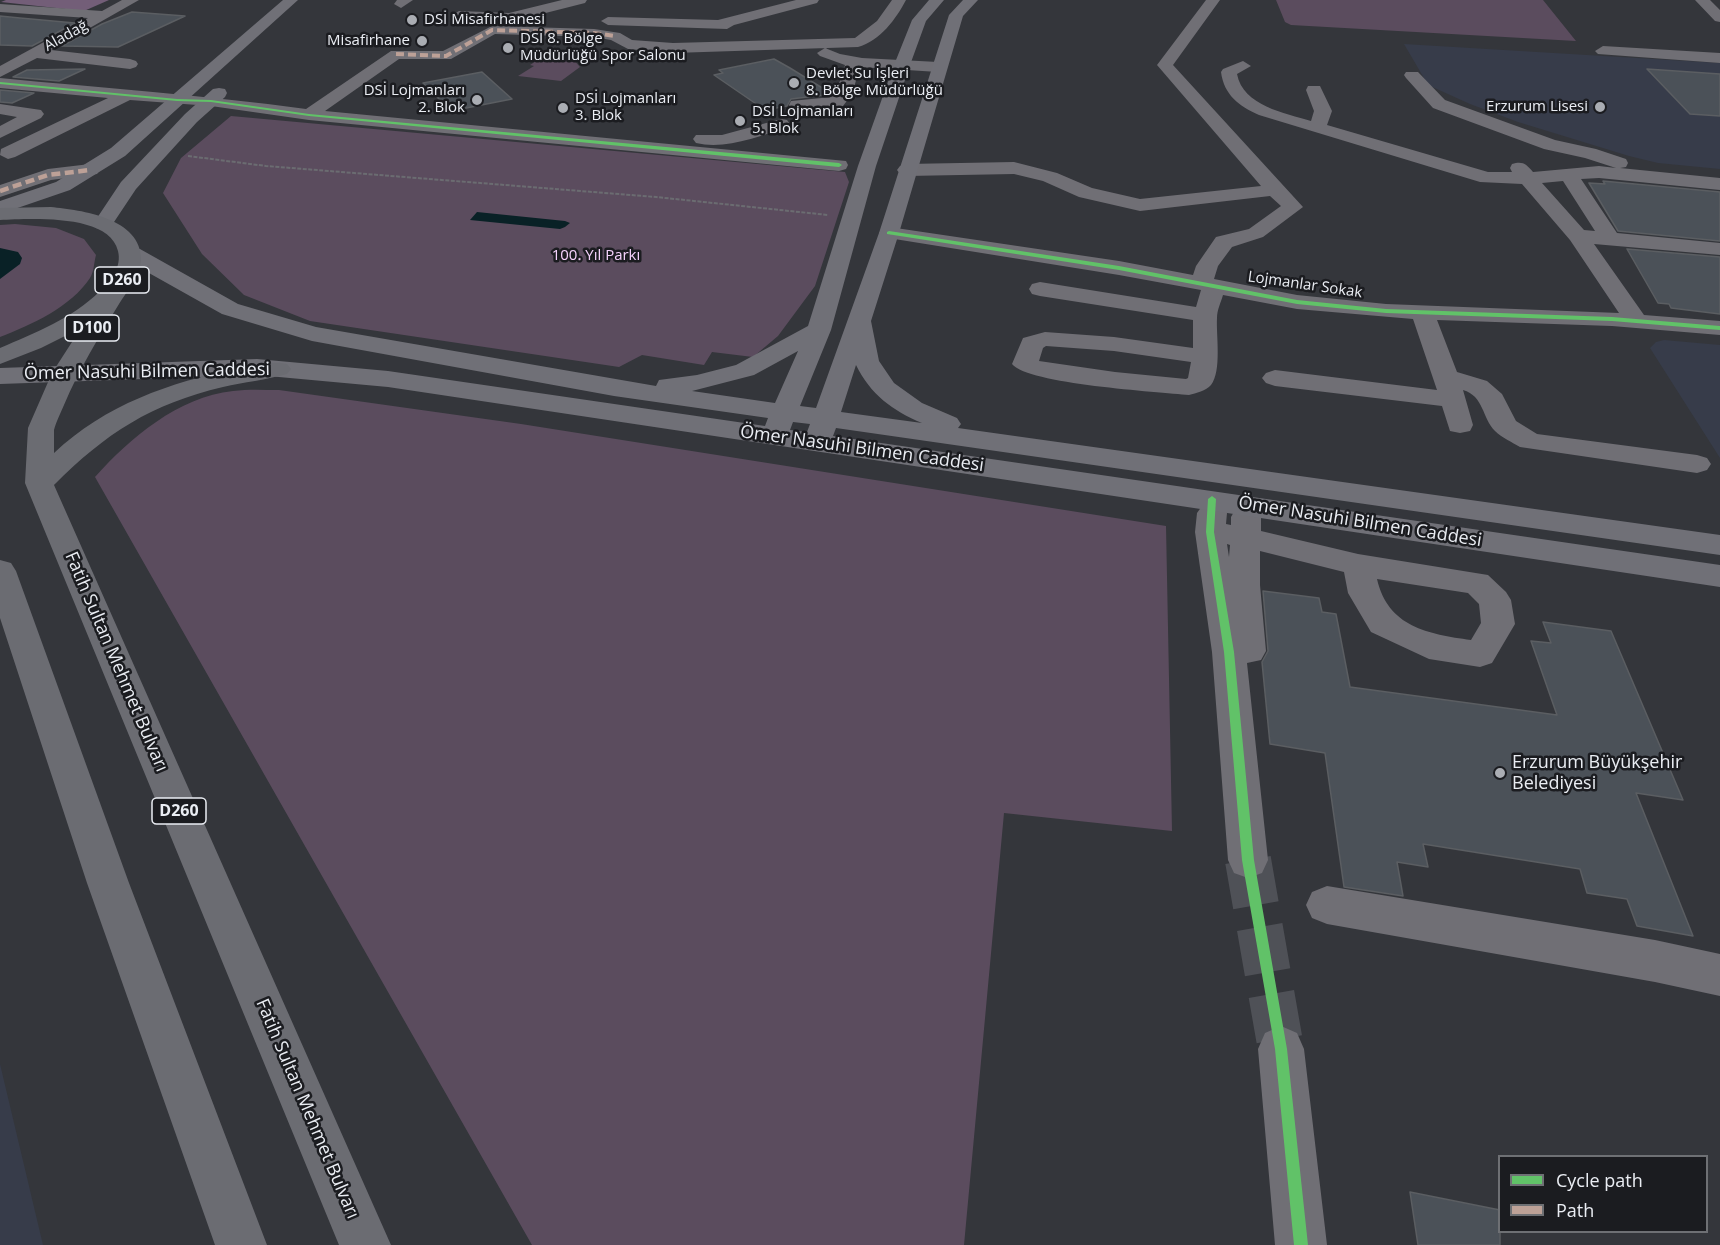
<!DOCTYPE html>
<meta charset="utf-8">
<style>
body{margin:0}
#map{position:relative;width:1720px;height:1245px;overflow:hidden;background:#34363b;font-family:"Open Sans",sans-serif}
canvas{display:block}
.legend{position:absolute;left:1498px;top:1155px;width:210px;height:78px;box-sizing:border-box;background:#1b1c20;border:2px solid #6e7074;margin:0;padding:8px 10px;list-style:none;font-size:18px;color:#eaedf3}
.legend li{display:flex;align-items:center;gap:12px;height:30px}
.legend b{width:30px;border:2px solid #6e7074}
</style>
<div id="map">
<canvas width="1720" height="1245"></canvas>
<ul class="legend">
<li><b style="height:8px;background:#61c268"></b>Cycle path</li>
<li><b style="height:8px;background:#bda197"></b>Path</li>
</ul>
</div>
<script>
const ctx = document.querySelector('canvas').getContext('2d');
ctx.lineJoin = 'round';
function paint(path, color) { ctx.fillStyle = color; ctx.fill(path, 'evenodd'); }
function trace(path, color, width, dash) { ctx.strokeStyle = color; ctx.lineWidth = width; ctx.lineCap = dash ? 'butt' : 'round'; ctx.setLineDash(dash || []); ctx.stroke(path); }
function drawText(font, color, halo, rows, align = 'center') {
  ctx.font = font + ' "Open Sans",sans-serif'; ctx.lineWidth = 5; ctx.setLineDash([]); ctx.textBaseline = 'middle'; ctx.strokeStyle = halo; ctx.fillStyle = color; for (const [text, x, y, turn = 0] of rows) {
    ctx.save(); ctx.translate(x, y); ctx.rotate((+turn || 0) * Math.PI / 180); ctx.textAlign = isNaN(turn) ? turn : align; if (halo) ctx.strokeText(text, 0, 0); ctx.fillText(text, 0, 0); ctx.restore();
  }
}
const built = new Path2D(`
 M1404 44 1720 63V169L1658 163 1629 156 1518 122 1470 104 1428 85Z
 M1664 340 1720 345V458L1650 348 1656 342Z
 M0 1064 43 1245H0Z`);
const green = new Path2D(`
 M1276 0H1543L1576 41 1291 25 1285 22Z
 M547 54 573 59 580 67 561 81 518 76 534 66 530 65Z
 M231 116 845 172 849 182 815 286 778 336 753 357 712 352 704 365 642 355 619 367 310 321 244 295 202 254 163 193 181 158Z
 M15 224 56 228 84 239 96 255C94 262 94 272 90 278 71 307 31 325 0 337V225Z
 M279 390 521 424 1166 526 1172 831 1004 813 964 1245H532L95 477C130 438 178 397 233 391 248 389 264 390 279 390Z`);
const forest = new Path2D(`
 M6 0H109L84 11 1 2Z`);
const water = new Path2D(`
 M477 212 565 221 570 223 565 227 560 229 470 220Z
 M0 248 18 252 22 258 20 264 0 279Z`);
const building = new Path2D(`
 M132 12 185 16 118 47 62 46 102 24Z
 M0 16 20 18 75 23 32 46 0 45Z
 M774 59 790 68 832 94 791 99 787 106 765 110 714 75 723 73 719 70Z
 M85 69 59 81 13 77 27 70Z
 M1647 69 1720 74V116L1690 114Z
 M482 72 512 99 451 111 423 83Z
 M0 90 34 93 12 103 0 102Z
 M1603 181 1720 192V241L1618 231 1589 183 1605 184Z
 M1627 249 1720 257V314L1671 308 1669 304 1658 303Z
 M1263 591 1319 598 1322 612 1336 614 1350 687 1557 715 1531 641 1551 643 1543 622 1611 631 1683 800 1636 793 1693 936 1637 926 1627 899 1587 893 1580 869 1423 844 1428 867 1397 862 1403 896 1344 887 1325 753 1270 744 1262 662 1268 651Z
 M1410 1192 1500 1210V1245H1418Z`);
const minorTunnel = new Path2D(`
 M1248 860 1281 1049`);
const path = new Path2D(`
 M188 156 266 166 656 197 828 215`);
const minor = new Path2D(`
 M122 0H139L51 50 130 59 136 61 138 64 136 67 130 69 37 58 0 77V66L88 18 0 12V4L102 11Z
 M397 0H413L401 8 394 4Z
 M562 0H587L585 3 514 21 459 19 452 15 459 11 509 13Z
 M796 0H819L817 3 734 25 727 29 608 25 601 21 608 17 718 20Z
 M892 0H906C896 19 880 41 858 47L673 53 628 49 611 40 594 37 495 34 451 59H399L325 111 846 161 848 165 846 169 839 171 309 120 211 106 130 100 15 157 8 159 0 155 1 149 108 98 0 88V78C102 88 204 95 306 109L391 51H443L492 26 594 29 620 33 632 40 673 43 855 38 877 21Z
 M1206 0H1220L1173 65 1303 207 1263 237 1232 247 1218 266 1214 279 1297 295 1386 304 1619 313 1570 240 1522 184 1480 182 1259 115C1239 106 1224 95 1221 72L1223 69 1243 61 1251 66 1237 74C1243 106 1285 113 1311 121L1314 111 1306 90 1308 86H1320L1332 111 1327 125 1488 172H1512L1510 168 1512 164C1523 161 1526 164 1533 172L1599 166 1616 168 1585 158 1544 149 1433 108 1406 78 1404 75 1406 72H1418L1445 100 1555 140 1596 149 1626 159 1628 163 1626 167 1620 168 1720 178V190L1599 178 1581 179 1617 233 1720 243V255L1594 244 1644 315 1720 321V335L1612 326 1437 320 1457 372 1487 381 1502 394 1516 421 1537 434 1697 455 1707 458 1711 464 1707 470 1697 473 1520 447C1512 442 1502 438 1495 431 1482 418 1484 396 1463 390L1473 425 1470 431 1460 433 1450 431 1442 406 1275 386 1266 383 1262 378 1266 373 1275 370 1437 390 1413 319 1297 309 1223 295C1221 302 1217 310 1217 318 1216 335 1222 371 1211 385 1206 391 1196 393 1189 395 1159 392 1027 384 1012 364L1023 338 1045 332 1114 337 1193 348V320L1040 296 1032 294 1029 289 1032 284 1040 282 1196 307 1201 290 1119 275 882 237 879 233 882 229 889 227 1119 261 1193 275 1196 266 1216 237 1249 229 1281 206 1270 196 1140 211 1079 197 1043 181 1014 174 907 176 900 174 897 170 900 166 907 164 1014 162 1057 173 1092 188 1140 199 1261 186 1157 65ZM1563 181 1595 231 1584 230 1542 183ZM1046 346 1114 351 1191 362 1188 378 1186 379 1115 372 1039 361 1043 348Z
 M1695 0H1710L1720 10V22L1715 21Z
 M1603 46 1720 53V63L1598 54 1595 51Z
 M825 48 840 54 862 58 938 62 946 67 938 72 860 67 852 94 843 106 797 110 791 109 789 105 791 101 832 97 836 93 845 65 820 56 817 53Z
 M0 104 41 110 44 114 41 118 0 138V126L17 117 0 114Z
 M781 119 787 120 790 124 787 128C758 136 726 150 696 143L693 139 696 135H722Z
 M90 164 97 166 100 170 97 174 51 180 0 197V185L48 169Z
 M1212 503 1222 506 1227 513 1226 524 1231 525V517L1235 510 1246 507 1257 510 1261 517V531L1358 554 1488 575 1506 592 1511 600 1515 624 1492 663 1480 667 1429 659 1371 632 1348 593 1344 572 1260 551V585L1266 651 1261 660 1247 663 1268 860 1262 873 1248 878 1234 873 1228 860 1212 652 1195 532 1197 513 1202 506ZM1227 544 1230 545 1229 557ZM1377 579 1468 593 1479 604 1481 623 1471 640C1428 634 1388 627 1377 579Z
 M1327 886 1655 940 1720 954V996L1655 982 1327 924 1312 918 1306 905 1312 892Z
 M1281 1026 1297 1033 1304 1049 1327 1245H1275L1258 1049 1265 1033Z`);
const major = new Path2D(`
 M283 0H298L125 156 70 190 0 214V201L56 182 111 148Z
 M929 0H944L926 21 910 65 876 166 831 330 800 406 816 408 879 233 949 15 963 0H978L963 16 899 233 871 321 879 361 894 383 922 403 957 418 961 424 958 428 1720 535V555L836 428 833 436 1720 565V587L388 387 257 375 0 384V368L257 359 388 371 765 426 768 418 614 396 312 341 222 314 124 259 121 254 124 249 132 248 140 249 238 304 316 327 656 386 659 380 697 375 736 365 808 326 858 166 894 65 912 20ZM798 351 775 403 692 391 754 375ZM856 365C870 394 893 411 922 423L841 412ZM793 422 810 424 807 432 790 430Z
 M219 88 225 89 227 93 225 97 197 122 136 189 110 228 103 230 96 228 93 224 121 182 185 114 213 89Z`);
const highway = new Path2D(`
 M51 207C81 210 142 218 141 260 140 276 127 291 119 304 99 337 79 369 64 405 61 412 56 422 54 430 54 437 54 445 54 453 105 405 170 382 237 369 253 366 271 360 287 364L291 369 287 374C266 380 244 382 223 387 151 404 106 433 54 485L391 1245H339L25 483 28 428 52 373 81 328 41 348 0 364V348C35 333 73 318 100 291 111 280 122 267 118 251 109 213 29 219 0 220V208Z
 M0 560 11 563 16 571 129 883 267 1245H215L87 883 0 618Z`);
const quietFar1 = new Path2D(`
 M396 54 446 56 492 30 594 33 615 36`);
const quiet = new Path2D(`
 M0 191 48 175 90 170`);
const cycleway = new Path2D(`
 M0 82 177 99 211 100 309 114 839 163 842 165 839 167 309 116 211 102 177 101 0 84Z
 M889 231 1119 266 1297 300 1386 309 1612 317 1720 326V330L1612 321 1386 313 1297 304 1119 270 887 234V232Z
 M1212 496 1216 499 1214 532 1234 652 1254 860 1287 1049 1308 1245H1294L1275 1049 1242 860 1224 652 1206 532 1208 499Z`);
const markers = [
 [412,20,6,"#aaadb3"],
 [422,41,6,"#aaadb3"],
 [508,48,6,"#aaadb3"],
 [794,83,6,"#aaadb3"],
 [477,100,6,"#aaadb3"],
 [1600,107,6,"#aaadb3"],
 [563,108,6,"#aaadb3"],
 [740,121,6,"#aaadb3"],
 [1500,773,6,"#aaadb3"]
];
const farPoinames = [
 ["DSİ Misafirhanesi",424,20],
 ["DSİ 8. Bölge",520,39],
 ["Müdürlüğü Spor Salonu",520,56],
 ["Misafirhane",410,41,"right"],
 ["Devlet Su İşleri",806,74],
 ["8. Bölge Müdürlüğü",806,91],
 ["DSİ Lojmanları",465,91,"right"],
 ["2. Blok",465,108,"right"],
 ["DSİ Lojmanları",575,99],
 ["3. Blok",575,116],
 ["Erzurum Lisesi",1588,107,"right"],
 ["DSİ Lojmanları",752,112],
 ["5. Blok",752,129]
];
const farStreetnames = [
 ["Aladağ",66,36,-29],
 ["Lojmanlar Sokak",1305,285,8]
];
const farParknames = [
 ["100. Yıl Parkı",596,256]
];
const shields = [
 [122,280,54],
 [92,328,54],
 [179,811,54]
];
const shieldNames = [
 ["D260",122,280],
 ["D100",92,328],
 ["D260",179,811]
];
const streetNames = [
 ["Ömer Nasuhi Bilmen Caddesi",147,372,-1],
 ["Ömer Nasuhi Bilmen Caddesi",862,449,8],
 ["Ömer Nasuhi Bilmen Caddesi",1360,522,9],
 ["Fatih Sultan Mehmet Bulvarı",116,662,67],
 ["Fatih Sultan Mehmet Bulvarı",307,1109,67]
];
const poiNames = [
 ["Erzurum Büyükşehir",1512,763],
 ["Belediyesi",1512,784]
];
paint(built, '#373c4a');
paint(green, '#5b4c5e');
paint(forest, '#735e78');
paint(water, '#092126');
paint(building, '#4b5158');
trace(building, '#5b5e62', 1.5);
trace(minorTunnel, '#4f5157', 46, [46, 22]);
trace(path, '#6b6c71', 2, [4, 1.5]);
paint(minor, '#706f75');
paint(major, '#707077');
paint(highway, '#6b6c72');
trace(quietFar1, '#bda197', 4, [8, 4]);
trace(quiet, '#bda197', 4.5, [9, 4.5]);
paint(cycleway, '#61c268');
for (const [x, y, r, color] of markers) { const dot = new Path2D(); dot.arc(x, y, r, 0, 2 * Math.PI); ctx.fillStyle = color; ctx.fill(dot); trace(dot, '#1b1c20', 2); }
drawText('15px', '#eaedf3', '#1b1c20', farPoinames, 'left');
drawText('15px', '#eaedf3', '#1b1c20', farStreetnames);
drawText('15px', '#f5d2fc', '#1b1c20', farParknames);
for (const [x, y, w] of shields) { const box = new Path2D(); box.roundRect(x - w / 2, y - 13, w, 26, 4.5); ctx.fillStyle = '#1b1c20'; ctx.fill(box); trace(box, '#eaedf3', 1.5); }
drawText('bold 16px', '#eaedf3', null, shieldNames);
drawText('18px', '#eaedf3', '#1b1c20', streetNames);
drawText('18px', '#eaedf3', '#1b1c20', poiNames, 'left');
</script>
